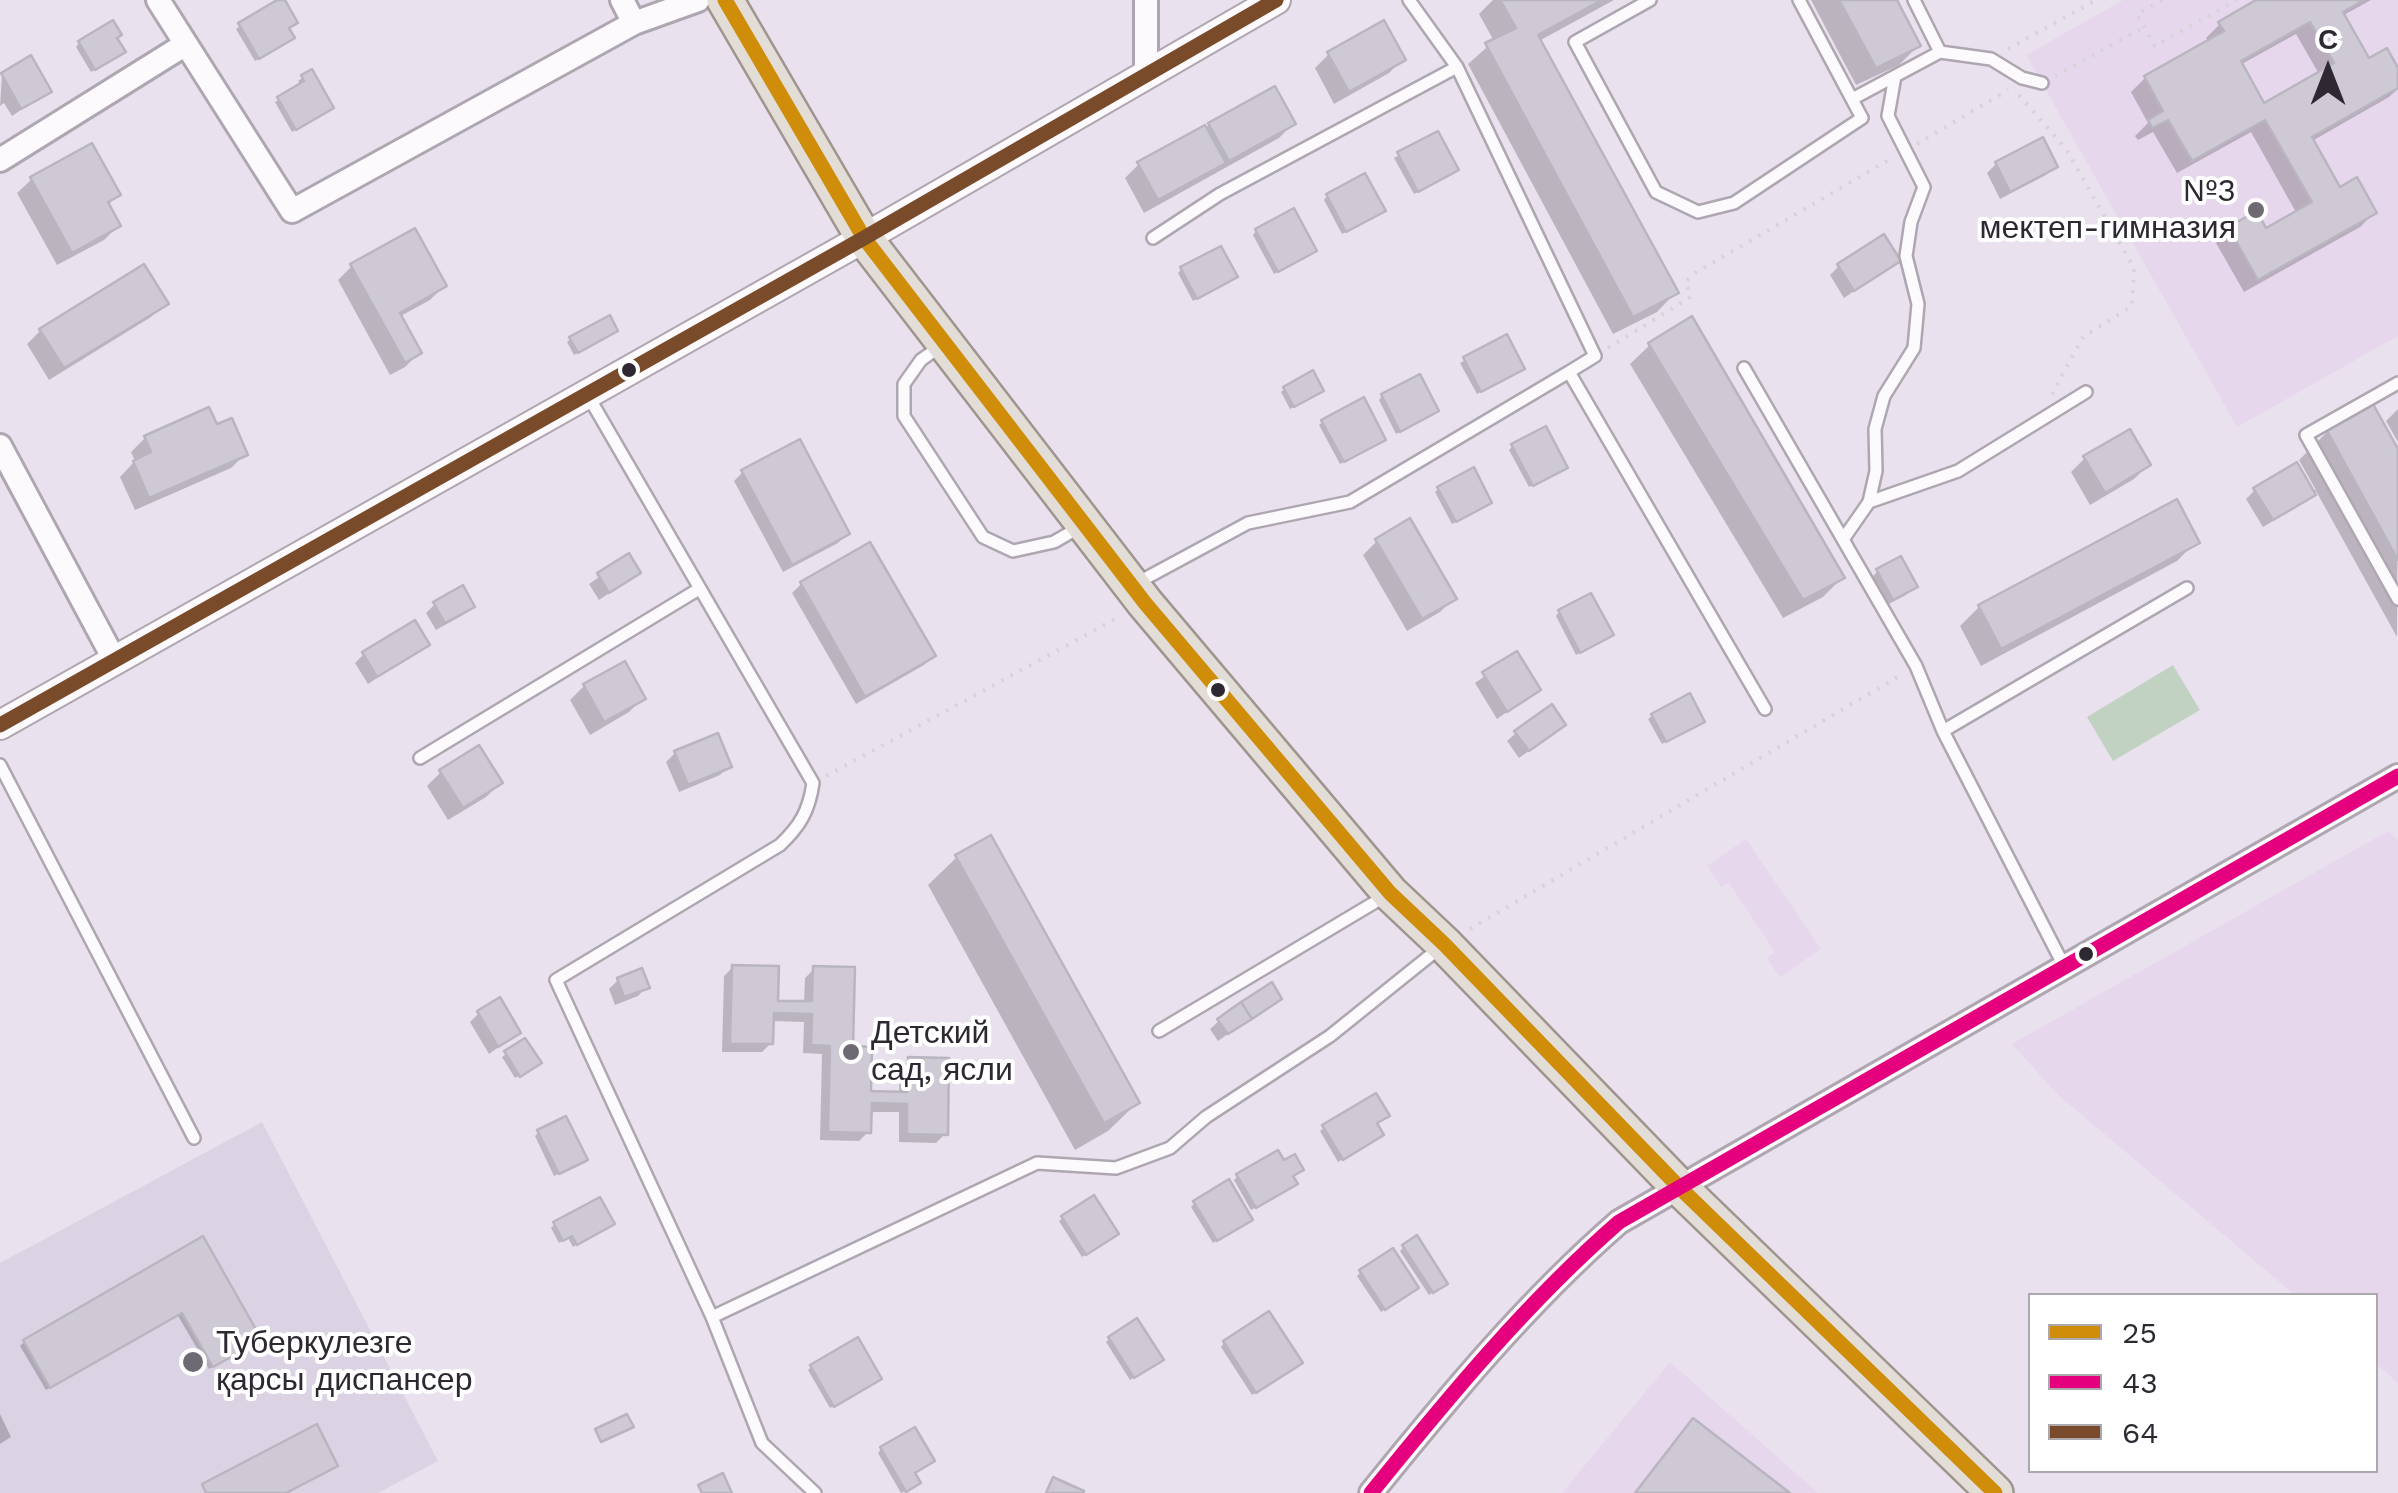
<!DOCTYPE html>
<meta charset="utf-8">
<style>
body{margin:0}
#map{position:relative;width:2398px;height:1493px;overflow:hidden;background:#eae1ee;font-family:"Work Sans",sans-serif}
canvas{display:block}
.legend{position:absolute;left:2028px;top:1293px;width:350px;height:180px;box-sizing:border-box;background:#fff;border:2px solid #aba9ad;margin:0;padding:12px 18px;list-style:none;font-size:30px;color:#2d2831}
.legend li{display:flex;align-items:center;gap:20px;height:50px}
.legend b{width:50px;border:2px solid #aba9ad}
.north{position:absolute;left:2278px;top:20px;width:100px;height:100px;-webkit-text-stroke:8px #fff;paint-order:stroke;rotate:0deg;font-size:28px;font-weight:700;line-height:40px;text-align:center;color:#2d2831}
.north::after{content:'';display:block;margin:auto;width:35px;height:45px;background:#2d2831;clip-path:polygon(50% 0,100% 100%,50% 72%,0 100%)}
</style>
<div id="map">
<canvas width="2398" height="1493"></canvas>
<ul class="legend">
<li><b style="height:12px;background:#cf8d0a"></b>25</li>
<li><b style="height:12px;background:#e5007d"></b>43</li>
<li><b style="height:12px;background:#7a4b2a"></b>64</li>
</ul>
<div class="north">С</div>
</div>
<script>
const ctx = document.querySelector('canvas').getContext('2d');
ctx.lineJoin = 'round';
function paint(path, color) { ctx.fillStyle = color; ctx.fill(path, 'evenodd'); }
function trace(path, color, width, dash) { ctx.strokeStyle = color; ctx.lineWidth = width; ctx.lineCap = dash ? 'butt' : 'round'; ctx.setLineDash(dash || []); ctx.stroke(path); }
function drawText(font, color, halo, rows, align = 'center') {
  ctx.font = font + ' "Work Sans",sans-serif'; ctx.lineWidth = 8; ctx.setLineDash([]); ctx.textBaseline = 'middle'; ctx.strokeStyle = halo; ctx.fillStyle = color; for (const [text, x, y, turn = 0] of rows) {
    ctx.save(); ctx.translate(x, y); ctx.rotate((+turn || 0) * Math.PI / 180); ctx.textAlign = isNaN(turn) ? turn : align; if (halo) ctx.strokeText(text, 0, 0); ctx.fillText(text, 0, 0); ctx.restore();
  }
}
const built = new Path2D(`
 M2123 0H2398V336L2237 427 2026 55Z
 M2388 831 2398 840V1383L2376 1364V1296L2295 1295 2057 1094 2012 1044Z
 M1746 839 1821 949 1780 977 1767 958 1775 952 1729 883 1721 887 1707 866Z
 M1670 1362 1818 1493H1562Z`);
const medical = new Path2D(`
 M262 1122 438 1461 378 1493H0V1263Z`);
const green = new Path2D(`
 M2173 665 2200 710 2113 761 2087 717Z`);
const shadow = new Path2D(`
 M282 0 289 41 255 61 236 29Z
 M1493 0H1614L1539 41 1676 292 1657 312 1613 334 1468 64 1494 41 1479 14Z
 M1811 0H1894L1918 46 1899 65 1856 85Z
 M2262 0H2371L2342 16 2368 62 2398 73V89L2389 97 2312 141 2339 190 2374 213 2360 227 2244 292 2216 243 2230 229 2265 232 2297 214 2251 132 2177 173 2153 132 2138 140 2135 136 2148 123 2131 92 2145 78 2209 42 2206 38 2220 24ZM2296 34 2319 74 2264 106 2240 65Z
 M115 39 119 55 91 72 76 47 79 43Z
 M1329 54 1403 59 1389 73 1334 104 1315 68Z
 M311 72 328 111 292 132 275 102 301 85 298 81Z
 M2 75 49 91 12 116 4 103 0 106Z
 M1274 89 1293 124 1279 138 1144 213 1125 178 1139 164Z
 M1437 134 1456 170 1414 194 1394 158Z
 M2042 140 2055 166 2046 175 2000 199 1987 173 1996 164Z
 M91 146 118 195 107 206 118 226 104 240 57 265 17 193 31 180Z
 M1327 196 1379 214 1342 234 1324 200Z
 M1256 231 1314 251 1274 274 1253 235Z
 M1898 261 1844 298 1830 275 1839 266Z
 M352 266 444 286 430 300 399 317 419 353 405 367 390 375 338 280Z
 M1182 269 1235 277 1193 301 1178 273Z
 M165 303 151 317 49 380 27 344 41 330Z
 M612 334 574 355 567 342 571 339Z
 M1506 338 1518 372 1477 394 1460 363Z
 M1650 345 1842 578 1823 597 1783 618 1630 364Z
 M1285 389 1318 394 1290 409 1281 392Z
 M1382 396 1433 414 1396 434 1379 400Z
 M2398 409V442L2386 421Z
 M1323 422 1379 443 1340 464 1319 425Z
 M216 428 245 454 231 468 135 510 120 477 135 461 131 452 145 438Z
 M2328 431 2398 454 2397 637 2316 491 2304 503 2263 527 2246 499 2255 490H2316L2299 460Z
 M1513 446 1561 471 1529 487 1509 450Z
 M2085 458 2148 465 2134 479 2090 505 2071 472Z
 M743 472 847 534 838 543 783 572 734 481Z
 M1438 489 1486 506 1452 524 1435 492Z
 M1377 541 1454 598 1440 612 1407 631 1363 555Z
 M2196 542 2177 561 1981 666 1960 626 1979 607Z
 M869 545 933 656 924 665 856 704 792 593 801 584Z
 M628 557 638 573 599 600 589 584Z
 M1878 571 1915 586 1906 595 1883 607 1869 580Z
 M435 604 472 606 463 615 436 630 426 613Z
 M1559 612 1607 638 1576 655 1556 616Z
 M427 645 368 684 355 663 364 654Z
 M1516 654 1538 690 1497 719 1475 683Z
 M624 664 643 698 629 712 590 735 570 700 584 686Z
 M1652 716 1698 725 1662 744 1648 719Z
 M1516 733H1554L1519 758 1507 741Z
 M675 753 729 766 720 775 679 792 666 762Z
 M441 772 500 783 486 797 448 820 427 786Z
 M957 857 1137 1103 1108 1131 1075 1150 928 885Z
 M733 967 775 1003 804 1004 805 978 814 969 869 1094H899L900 1069 909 1060 945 1134 936 1143 899 1142V1112H869L868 1132 859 1141 820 1140 822 1054 803 1053 804 1022 771 1021V1043L762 1052H722L724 976Z
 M618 980 647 987 638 996 615 1005 609 989Z
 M1279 998 1218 1041 1210 1029 1219 1021Z
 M479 1013 518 1033 489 1054 470 1022Z
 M525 1041 535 1066 515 1078 502 1057Z
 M1375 1096 1378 1139 1338 1162 1320 1131Z
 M539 1132 581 1163 554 1176 535 1136Z
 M1238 1176 1291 1187 1251 1210 1234 1180Z
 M1195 1203 1247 1223 1213 1243 1191 1207Z
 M1063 1218 1112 1238 1082 1257 1059 1221Z
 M555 1224 608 1227 573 1247 568 1238 559 1243 551 1228Z
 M202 1240 255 1343 209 1369 177 1314 46 1390 20 1346 24 1342Z
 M1404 1247 1441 1287 1429 1295 1400 1251Z
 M1361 1272 1412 1291 1381 1312 1357 1276Z
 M1109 1339 1157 1363 1130 1380 1106 1342Z
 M1224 1343 1296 1366 1252 1395 1221 1347Z
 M811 1367 875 1382 830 1408 808 1370Z
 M0 1414 11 1437 0 1444Z
 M881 1449 912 1474 914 1487 901 1493 878 1453Z`);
const building = new Path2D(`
 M277 0H285L298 23 289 28 295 38 259 59 238 23Z
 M1500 0H1602L1538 35 1679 293 1633 317 1485 43 1516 28Z
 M1839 0H1897L1921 46 1876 68Z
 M2256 0H2364L2343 12 2369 58 2387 48 2398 68V88L2312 137 2340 187 2357 177 2377 213 2258 280 2228 227 2257 211 2266 228 2312 202 2265 120 2192 161 2168 120 2152 128 2148 120 2163 111 2144 76 2224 31 2218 22ZM2310 22 2334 63 2264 103 2241 61Z
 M113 20 122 35 117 38 126 52 95 70 78 41Z
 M1384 20 1406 60 1349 92 1327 52Z
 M31 55 52 92 21 109 1 73Z
 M312 69 334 108 296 130 277 97 304 81 301 75Z
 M1275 86 1296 124 1229 161 1208 123Z
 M1205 125 1226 163 1158 200 1137 162Z
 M1438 131 1459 170 1418 192 1397 152Z
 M2043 137 2058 167 2010 192 1995 162Z
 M92 143 121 195 108 202 121 226 72 253 30 177Z
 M1365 173 1386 211 1346 232 1326 194Z
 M1294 208 1317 251 1278 272 1255 229Z
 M415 228 447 286 400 313 422 353 405 363 350 264Z
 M1884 234 1901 261 1854 291 1837 264Z
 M1221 246 1238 277 1197 299 1180 267Z
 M144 264 169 304 64 368 39 329Z
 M610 315 618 331 578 353 569 337Z
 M1692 316 1845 578 1803 600 1648 343Z
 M1507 334 1525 369 1481 392 1463 357Z
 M1313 370 1324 391 1294 407 1283 387Z
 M1420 374 1439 411 1400 432 1381 394Z
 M1364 397 1386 440 1344 462 1321 420Z
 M2373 404 2398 449V560L2326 429Z
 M209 407 217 424 232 418 248 455 149 498 133 461 151 452 144 436Z
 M1546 426 1568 468 1533 486 1511 444Z
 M2130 429 2151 465 2105 493 2083 456Z
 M800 439 850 534 792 565 741 470Z
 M2297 462 2316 495 2273 520 2253 488Z
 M1474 467 1492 503 1456 522 1437 487Z
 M2177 499 2200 543 2001 649 1978 605Z
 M1410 518 1457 599 1422 619 1375 539Z
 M870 542 936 656 865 697 800 582Z
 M629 553 641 573 609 593 597 573Z
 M1901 556 1918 587 1893 600 1876 569Z
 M463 585 475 607 445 623 433 602Z
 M1591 593 1614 635 1580 653 1558 610Z
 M415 620 430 645 377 677 362 652Z
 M1517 651 1541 690 1507 712 1482 672Z
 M625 661 646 699 604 722 583 684Z
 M1690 693 1705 722 1666 742 1651 714Z
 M1552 704 1566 725 1529 751 1514 731Z
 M718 733 732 767 688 785 674 751Z
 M479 745 503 783 463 808 439 770Z
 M991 835 1140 1103 1104 1123 955 855Z
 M732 965 779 966 778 1001H812L813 966 855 967 853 1046 872 1047 871 1091 907 1092 908 1057 949 1058 948 1135 907 1134V1104L872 1103 871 1133 828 1132 830 1046 811 1045 812 1014 774 1013 773 1044H730Z
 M642 968 650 988 624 997 617 978Z
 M1272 982 1282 999 1252 1019 1241 1002Z
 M500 997 521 1033 498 1047 477 1011Z
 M1241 1002 1252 1019 1228 1034 1217 1019Z
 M525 1038 542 1063 520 1077 504 1051Z
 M1376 1093 1390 1116 1377 1123 1384 1135 1343 1160 1322 1125Z
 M566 1116 588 1160 559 1174 537 1130Z
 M1278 1150 1284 1160 1295 1154 1304 1170 1293 1176 1298 1184 1256 1208 1236 1174Z
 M1229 1179 1253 1220 1217 1241 1193 1201Z
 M1094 1195 1119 1234 1086 1255 1061 1216Z
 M600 1197 615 1224 577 1245 572 1236 563 1241 553 1222Z
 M1417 1235 1448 1284 1433 1293 1402 1245Z
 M203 1236 262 1340 213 1367 182 1313 50 1388 23 1340Z
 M1393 1248 1419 1288 1385 1310 1359 1270Z
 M1269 1311 1303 1363 1256 1393 1223 1341Z
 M1137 1318 1164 1360 1134 1378 1108 1337Z
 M858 1337 882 1379 834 1407 810 1365Z
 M627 1414 634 1427 601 1442 595 1429Z
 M1693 1418 1790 1493H1635Z
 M317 1424 338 1466 286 1493H206L202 1484Z
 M915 1427 935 1461 915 1473 921 1483 906 1492 880 1447Z
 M723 1473 732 1493H702L698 1485Z
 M1053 1477 1084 1491 1083 1493H1046Z`);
const path = new Path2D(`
 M2162 0 2137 14 2155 46 2237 0
 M2008 49 2096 0
 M2055 76 2143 28
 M2019 95 2066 149 2134 268 2132 306 2083 337 2052 394
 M1917 144 2008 90
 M1608 348 1689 298 1691 294 1685 283 1692 275 1892 158
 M826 776 1121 616
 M1470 929 1901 675`);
const service = new Path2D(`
 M1409 0 1457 67
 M1650 0 1575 42 1656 192 1698 212 1734 203 1862 118 1799 0
 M1914 0 1940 52 1991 59 2022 78 2042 83
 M1854 98 1940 52
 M1153 238 1220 194 1457 67 1595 356 1569 372
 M942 345 921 360 904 384V416L983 537 1013 551 1054 542 1080 527
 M1744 368 1916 666 1943 731 2065 968
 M2398 383 2306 435 2398 599
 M587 394 813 783C809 811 800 826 780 845L556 980 712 1317 762 1443 815 1493
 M1869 502 1958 471 2086 392
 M1844 538 1869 502 1876 471 1875 429 1884 396 1914 348 1918 304 1906 256 1911 222 1924 187 1888 116 1895 76
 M1135 584 1248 523 1350 502 1569 372 1765 709
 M1943 731 2187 588
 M420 758 699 589
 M0 765 194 1138
 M1159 1031 1387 895
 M712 1317 1037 1163 1116 1168 1170 1148 1206 1117 1330 1036 1442 946`);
const minor = new Path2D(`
 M158 0 292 211 634 23 622 0
 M1146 0V73
 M634 23 698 0
 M0 160 186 44
 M0 446 115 661
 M1371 1493C1447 1399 1527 1302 1619 1222L2398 776`);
const tertiary = new Path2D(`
 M0 725 864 238 1276 0`);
const primary = new Path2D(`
 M725 0 864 238 1145 603 1390 893 1444 944 1679 1187 1995 1493`);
const bus1 = new Path2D(`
 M725 0 864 238 1145 603 1390 893 1444 944 1679 1187 1995 1493`);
const bus2 = new Path2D(`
 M1371 1493C1447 1399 1527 1302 1619 1222L2398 776`);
const bus3 = new Path2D(`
 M0 725 864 238 1276 0`);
const markers = [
 [2256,210,10,"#6f6973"],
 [629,370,9,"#2d2831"],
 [1218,690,9,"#2d2831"],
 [2086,954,9,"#2d2831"],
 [851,1052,10,"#6f6973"],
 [193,1362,12,"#6f6973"]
];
const poiNames = [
 ["№3",2236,192,"right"],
 ["мектеп-гимназия",2236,229,"right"],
 ["Детский",871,1034],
 ["сад, ясли",871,1071],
 ["Туберкулезге",216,1344],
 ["қарсы диспансер",216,1381]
];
paint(built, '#e6d7ed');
paint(medical, '#dbd3e4');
paint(green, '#c1d2c3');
paint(shadow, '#0003');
paint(building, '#cec9d4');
trace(building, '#b9b5c0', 2.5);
trace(service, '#aea7b1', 16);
trace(minor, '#aea7b1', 28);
trace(tertiary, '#aea7b1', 32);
trace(primary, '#a0958e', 40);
trace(path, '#d6d3d7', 4, [2.5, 8]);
trace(service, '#fcfafc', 11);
trace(minor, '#fcfafc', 22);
trace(tertiary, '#fcfafc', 28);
trace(primary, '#e2ddd7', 35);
trace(bus1, '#cf8d0a', 15);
trace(bus2, '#e5007d', 15);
trace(bus3, '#7a4b2a', 15);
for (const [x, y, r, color] of markers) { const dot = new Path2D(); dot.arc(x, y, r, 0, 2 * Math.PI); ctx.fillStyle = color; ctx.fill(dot); trace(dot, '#fff', 4); }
drawText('32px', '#2d2831', '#fff', poiNames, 'left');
</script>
